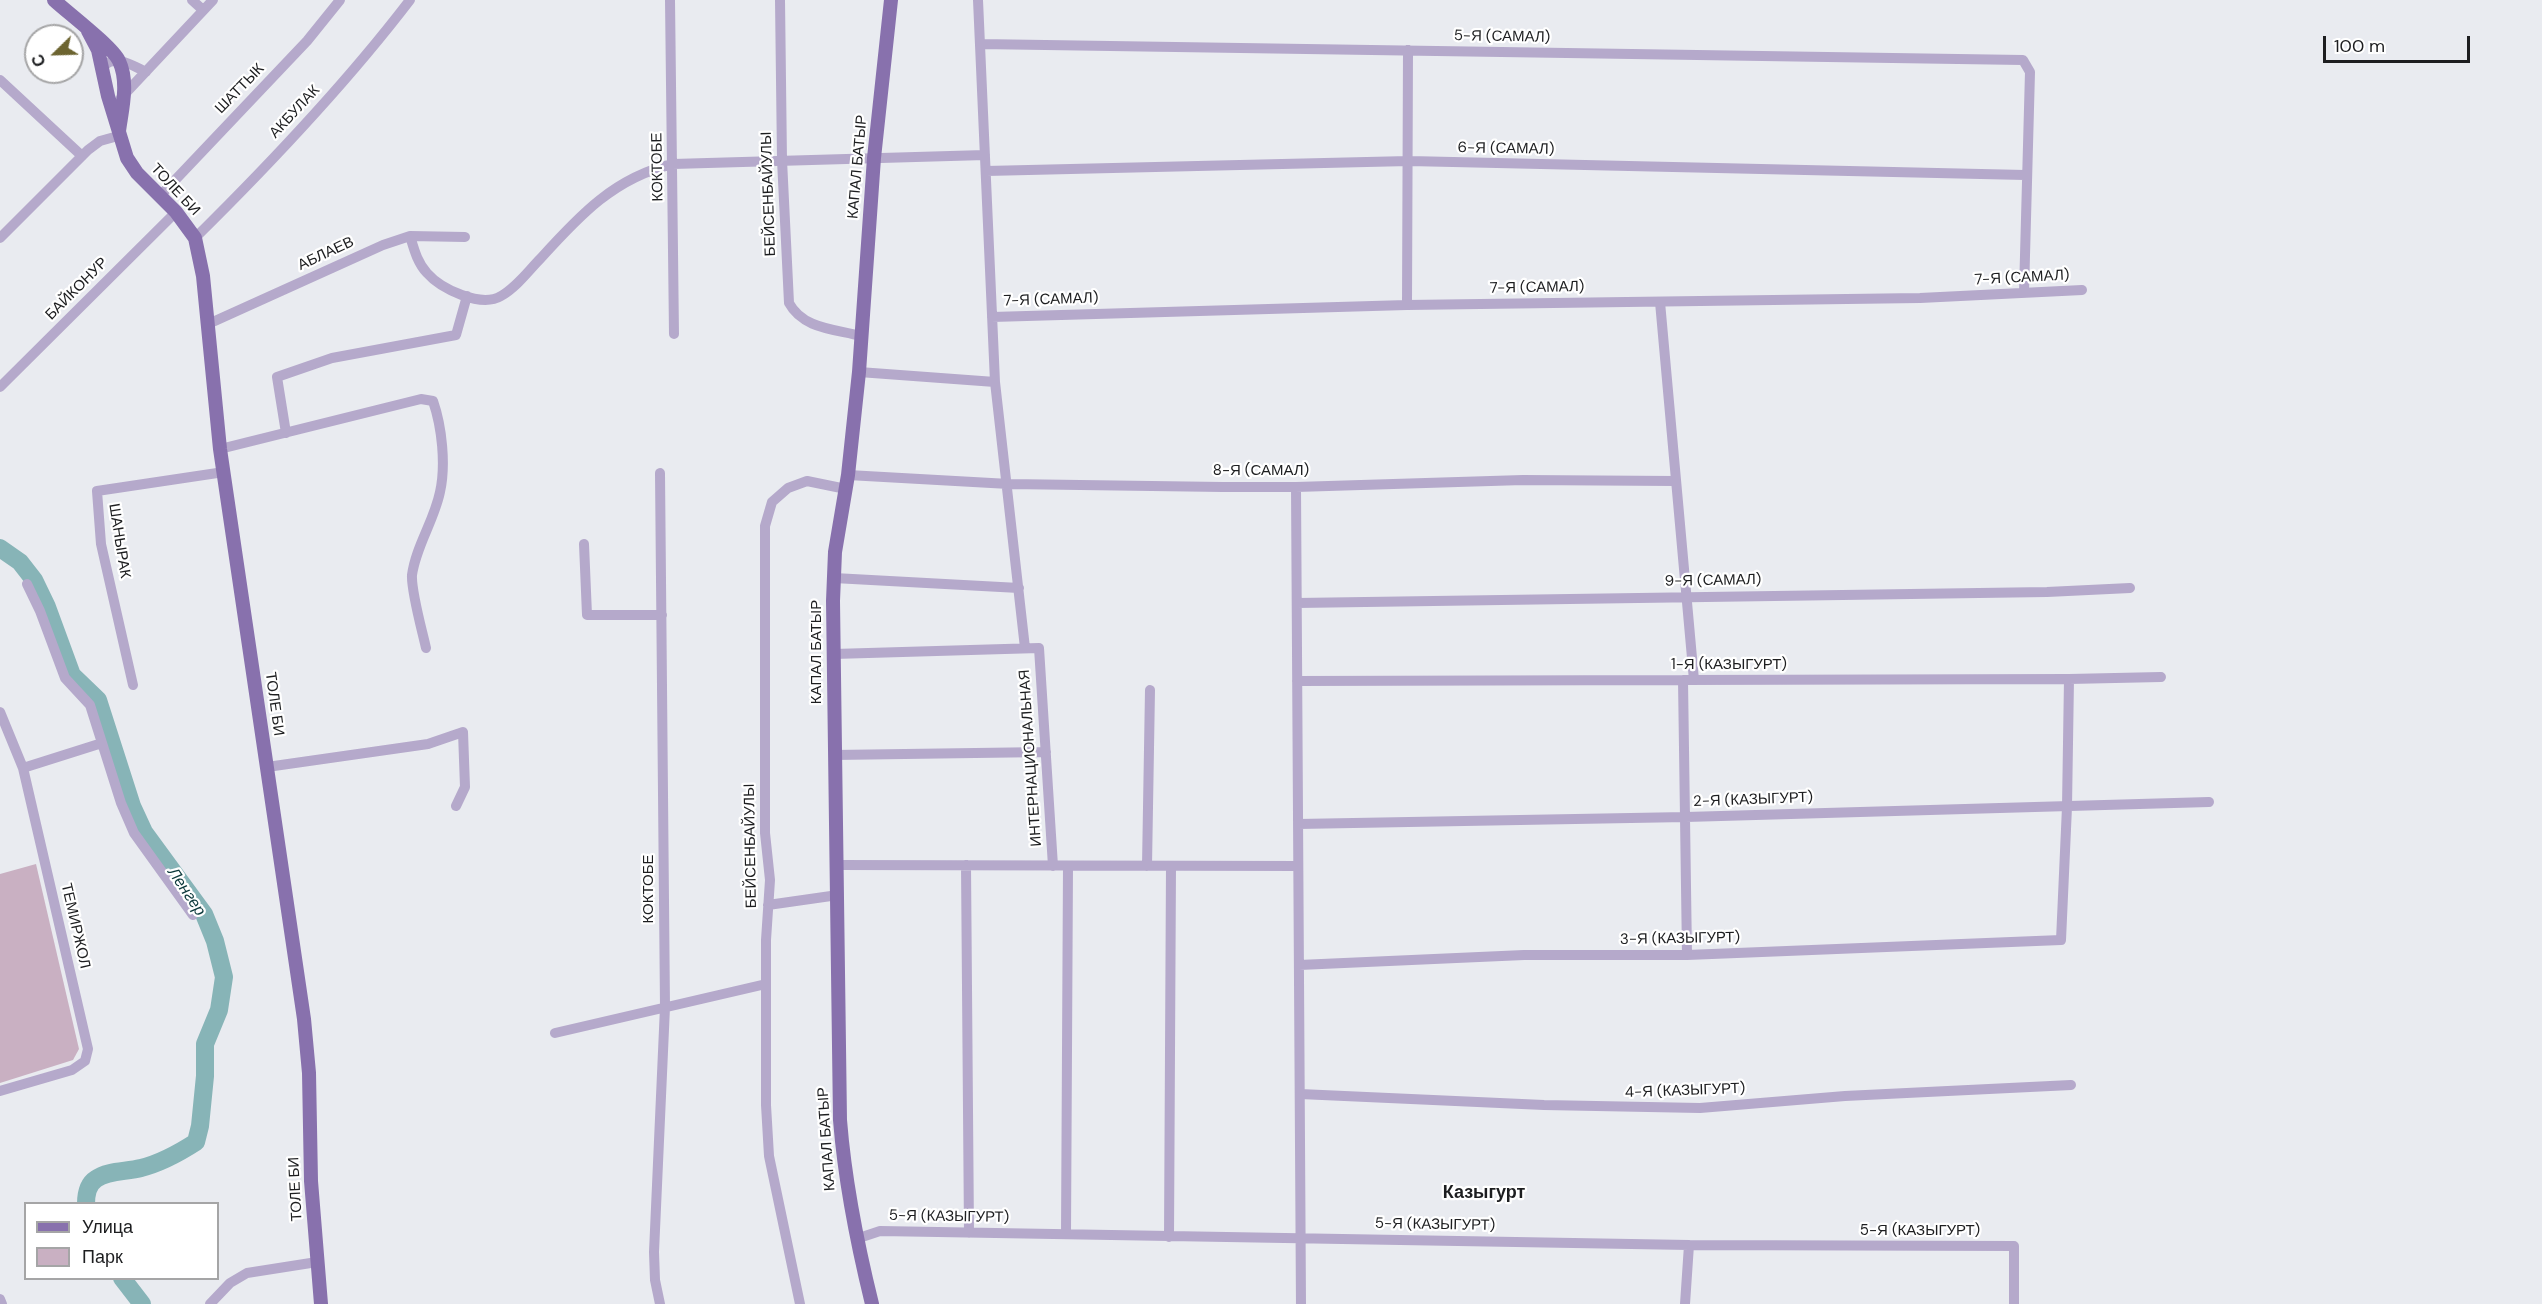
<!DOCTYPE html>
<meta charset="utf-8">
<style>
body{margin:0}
#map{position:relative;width:2542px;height:1304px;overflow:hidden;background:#e9ebf0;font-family:"DM Sans",sans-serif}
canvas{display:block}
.legend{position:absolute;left:24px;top:1202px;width:195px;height:78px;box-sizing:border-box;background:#fff;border:2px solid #a5a5a6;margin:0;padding:8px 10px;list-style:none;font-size:18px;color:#1d1e20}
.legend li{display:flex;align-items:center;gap:12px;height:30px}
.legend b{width:30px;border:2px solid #a5a5a6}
.north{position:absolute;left:24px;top:24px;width:60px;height:60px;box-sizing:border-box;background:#fff;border:2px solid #a5a5a6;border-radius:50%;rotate:247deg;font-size:16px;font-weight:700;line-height:24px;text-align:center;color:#1d1e20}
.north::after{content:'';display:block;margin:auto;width:21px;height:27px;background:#6c6430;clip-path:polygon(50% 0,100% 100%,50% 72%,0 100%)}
.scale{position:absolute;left:2323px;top:36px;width:147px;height:27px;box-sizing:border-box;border:3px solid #1d1e20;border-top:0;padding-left:8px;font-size:18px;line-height:21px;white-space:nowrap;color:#1d1e20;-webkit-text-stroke:4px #fff;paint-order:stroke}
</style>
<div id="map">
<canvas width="2542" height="1304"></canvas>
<ul class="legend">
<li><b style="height:8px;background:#8871ad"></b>Улица</li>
<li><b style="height:16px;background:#c9b0c2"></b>Парк</li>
</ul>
<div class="north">С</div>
<div class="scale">100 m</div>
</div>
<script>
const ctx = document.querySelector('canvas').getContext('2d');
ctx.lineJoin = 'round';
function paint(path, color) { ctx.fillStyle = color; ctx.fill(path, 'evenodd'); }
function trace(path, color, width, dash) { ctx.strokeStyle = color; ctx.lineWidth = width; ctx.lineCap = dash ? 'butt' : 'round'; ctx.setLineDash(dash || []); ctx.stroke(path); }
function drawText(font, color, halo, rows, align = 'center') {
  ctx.font = font + ' "DM Sans",sans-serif'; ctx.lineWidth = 4.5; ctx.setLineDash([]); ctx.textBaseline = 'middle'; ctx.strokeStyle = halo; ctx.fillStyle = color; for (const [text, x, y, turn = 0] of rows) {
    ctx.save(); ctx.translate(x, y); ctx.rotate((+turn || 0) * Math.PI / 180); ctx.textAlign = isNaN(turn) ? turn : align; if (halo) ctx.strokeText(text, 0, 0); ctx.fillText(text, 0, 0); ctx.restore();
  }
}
const green = new Path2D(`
 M36 864 79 1049 73 1060 0 1083V874Z`);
const river = new Path2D(`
 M0 548 20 562 34 580 47 607 72 675 98 700 132 806 144 832 204 914 215 941 224 977 219 1010 205 1044V1076L200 1126 196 1142C179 1153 161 1163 141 1168 127 1172 108 1170 96 1179 88 1184 86 1195 86 1204
 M122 1278 142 1304`);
const minor = new Path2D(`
 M192 0 203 10
 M670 0 674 334
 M780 0 782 160 789 303C803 329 835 329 861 336
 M978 0 995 382 1025 648
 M980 44 2023 60 2030 72 2024 292
 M103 67C115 53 133 66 146 72
 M0 80 82 156
 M121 98 213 0
 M986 171 1409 161 2025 175
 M159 197 307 41 340 0
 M410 236C414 249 417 262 427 273 441 289 481 308 501 296 517 287 529 270 541 258 579 216 615 177 673 164L985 155
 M0 238 88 150 100 141 118 136
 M195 238C271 163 345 85 410 0
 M1660 302 1694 680
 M1407 305 1408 50
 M992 317 1407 305 1920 298 2082 290
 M206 325 383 245 410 236 465 237
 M859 372 995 382
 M0 387 176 212
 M286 433 277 377 332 358 456 335 467 296
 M220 449 421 399 433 401C442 427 446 465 440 492 434 521 416 546 412 575 411 591 422 630 426 648
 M848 475 1009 484 1223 487H1296L1523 480 1675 481
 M1296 487 1301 1304
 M584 544 587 615H662
 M834 578 1019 588
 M27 584 40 611 65 678 90 705 121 803 134 833 193 915
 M1297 603 2047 592 2130 588
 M834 654 1039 648 1053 866
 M1683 680 1687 955
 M1297 681 2069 679 2161 677
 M133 685 101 544 97 491 224 472
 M0 712 23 768 88 1049 85 1061 72 1070 0 1091
 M834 755 1046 752
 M267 767 428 744 463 732 465 787 456 806
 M23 768 102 743
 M1298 824 1686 817 2209 802
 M838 865 1298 866
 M966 865 969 1233
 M1147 866 1150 690
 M768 905 838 895
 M1299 965 1524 955H1687L2061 940 2067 807 2069 679
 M555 1033 766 984
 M1300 1094 1544 1105 1700 1108 1845 1096 2071 1085
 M1066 1234 1068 866
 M1169 1237 1171 866
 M856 1239 880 1231 1689 1245 2014 1246V1304
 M0 1299 2 1304
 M210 1304 230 1283 247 1273 317 1262
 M660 1304 655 1280 654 1252 665 1007 660 473
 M800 1304 769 1156 766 1105V940L770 880 765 833V526L772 502 788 488 807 481 846 489
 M1685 1304 1689 1245`);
const major = new Path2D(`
 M54 0C68 13 113 47 119 61 129 82 122 109 119 131
 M88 31 98 50 108 96 127 158 137 173 176 212 195 238 203 276 220 449 304 1019 309 1073 311 1181 321 1304
 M872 1304C857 1243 845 1183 840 1120L833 601 835 552 848 475 859 372 874 158 891 0`);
const streetNames = [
 ["5-Я (САМАЛ)",1502,37,1],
 ["ШАТТЫК",240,89,-46],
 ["АКБУЛАК",295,112,-47],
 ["6-Я (САМАЛ)",1506,149,1],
 ["КОКТОБЕ",658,167,-91],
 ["КАПАЛ БАТЫР",858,167,-85],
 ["ТОЛЕ БИ",175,190,47],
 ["БЕЙСЕНБАЙУЛЫ",769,194,-92],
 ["АБЛАЕВ",326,254,-25],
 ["7-Я (САМАЛ)",2022,278,-3],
 ["7-Я (САМАЛ)",1537,288,-1],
 ["БАЙКОНУР",77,289,-45],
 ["7-Я (САМАЛ)",1051,300,-2],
 ["8-Я (САМАЛ)",1261,471],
 ["ШАНЫРАК",119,541,81],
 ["9-Я (САМАЛ)",1713,581,-1],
 ["КАПАЛ БАТЫР",817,652,-90],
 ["1-Я (КАЗЫГУРТ)",1729,665],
 ["ТОЛЕ БИ",274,704,82],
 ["ИНТЕРНАЦИОНАЛЬНАЯ",1031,758,-94],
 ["2-Я (КАЗЫГУРТ)",1753,800,-2],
 ["БЕЙСЕНБАЙУЛЫ",751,846,-91],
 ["КОКТОБЕ",649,889,-90],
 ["ТЕМИРЖОЛ",75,926,77],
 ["3-Я (КАЗЫГУРТ)",1680,939,-1],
 ["4-Я (КАЗЫГУРТ)",1685,1091,-2],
 ["КАПАЛ БАТЫР",827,1139,-94],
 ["ТОЛЕ БИ",296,1189,-93],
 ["5-Я (КАЗЫГУРТ)",949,1217,1],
 ["5-Я (КАЗЫГУРТ)",1435,1225,1],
 ["5-Я (КАЗЫГУРТ)",1920,1231]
];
const waterNames = [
 ["Ленгер",186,892,56]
];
const quarterNames = [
 ["Казыгурт",1484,1193]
];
paint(green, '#c9b0c2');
trace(river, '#87b4b7', 18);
trace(minor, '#b5a9cb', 10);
trace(major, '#8871ad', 14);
drawText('15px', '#1d1e20', '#fff', streetNames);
drawText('italic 16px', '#0c393b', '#fff', waterNames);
drawText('bold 18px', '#1d1e20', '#fff', quarterNames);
</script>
